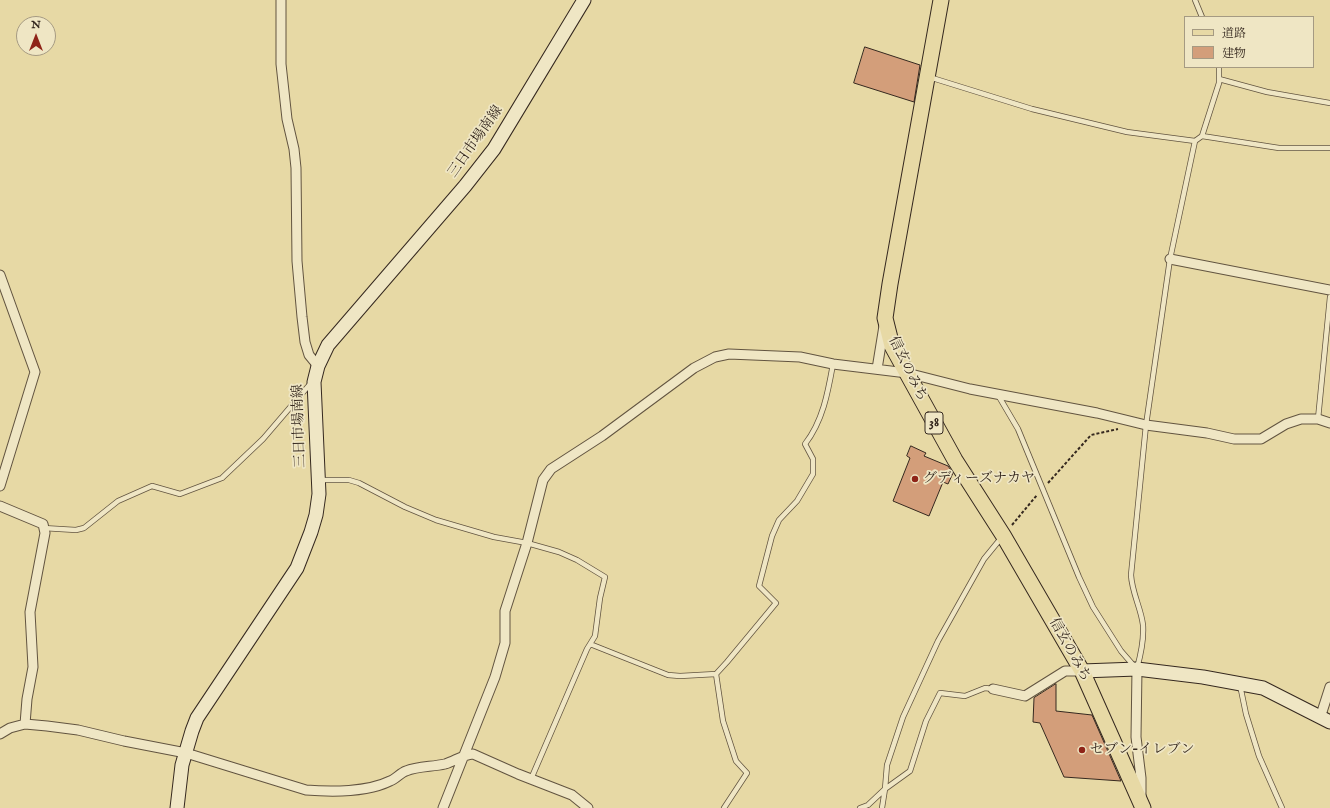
<!DOCTYPE html>
<meta charset="utf-8">
<style>
body{margin:0}
#map{position:relative;width:1330px;height:808px;overflow:hidden;background:#e7d9a5;font-family:"IM FELL English","Noto Serif JP",serif}
canvas{display:block}
.legend{position:absolute;left:1184px;top:16px;width:130px;height:52px;box-sizing:border-box;background:#efe6c4;border:1px solid #a59a82;margin:0;padding:5px 7px;list-style:none;font-size:12px;color:#35281f}
.legend li{display:flex;align-items:center;gap:8px;height:20px}
.legend b{width:20px;border:1px solid #a59a82}
.north{position:absolute;left:16px;top:16px;width:40px;height:40px;box-sizing:border-box;background:#efe6c4;border:1px solid #a59a82;border-radius:50%;rotate:0deg;font-size:11px;font-weight:700;line-height:16px;text-align:center;color:#35281f}
.north::after{content:'';display:block;margin:auto;width:14px;height:18px;background:#8f2418;clip-path:polygon(50% 0,100% 100%,50% 72%,0 100%)}
</style>
<div id="map">
<canvas width="1330" height="808"></canvas>
<ul class="legend">
<li><b style="height:5px;background:#e7d9a5"></b>道路</li>
<li><b style="height:11px;background:#d39e7a"></b>建物</li>
</ul>
<div class="north">N</div>
</div>
<script>
const ctx = document.querySelector('canvas').getContext('2d');
ctx.lineJoin = 'round';
function paint(path, color) { ctx.fillStyle = color; ctx.fill(path, 'evenodd'); }
function trace(path, color, width, dash) { ctx.strokeStyle = color; ctx.lineWidth = width; ctx.lineCap = dash ? 'butt' : 'round'; ctx.setLineDash(dash || []); ctx.stroke(path); }
function drawText(font, color, halo, rows, align = 'center') {
  ctx.font = font + ' "IM FELL English","Noto Serif JP",serif'; ctx.lineWidth = 3.5; ctx.setLineDash([]); ctx.textBaseline = 'middle'; ctx.strokeStyle = halo; ctx.fillStyle = color; for (const [text, x, y, turn = 0] of rows) {
    ctx.save(); ctx.translate(x, y); ctx.rotate((+turn || 0) * Math.PI / 180); ctx.textAlign = isNaN(turn) ? turn : align; if (halo) ctx.strokeText(text, 0, 0); ctx.fillText(text, 0, 0); ctx.restore();
  }
}
const building = new Path2D(`
 M865 47 920 65 914 102 854 83Z
 M911 446 926 453 924 456 948 466 953 473 948 484 943 482 929 516 893 501 910 458 907 456Z
 M1056 684V711L1092 715 1121 781 1064 777 1040 723 1033 722 1034 698Z`);
const path = new Path2D(`
 M1048 483 1091 435 1118 429
 M1012 525 1037 495`);
const lane = new Path2D(`
 M1195 0 1202 17
 M929 77 1032 109 1127 132 1195 141 1202 136 1219 83V67
 M1219 79 1267 92 1330 103
 M1202 136 1279 148H1330
 M998 395 1018 429 1079 577 1093 607 1121 651 1134 666
 M1318 419 1330 297
 M319 480H349L359 483 405 507 436 520 494 537 527 543 559 552 577 560 605 577 600 598 595 636 587 649 531 779
 M43 528 76 530 84 528 118 501 152 486 180 494 222 478 263 439 311 383
 M590 644 668 675 680 676 716 674
 M1137 668C1141 654 1144 640 1143 625 1141 608 1132 593 1131 575L1146 425 1170 259 1195 141
 M1240 685 1246 714 1259 756 1282 808
 M724 808 747 773 736 761 723 721 716 674 727 662 776 603 759 586 772 536 779 520 797 501 813 474V459L805 444C823 421 828 392 833 364
 M860 808 868 805 885 789 910 771 926 721 940 693 965 696 985 688 993 689
 M882 808 885 789 887 765 903 717 938 641 984 559 1002 537`);
const street = new Path2D(`
 M281 0V64L287 119 294 149 296 168 297 261 302 317 305 342 309 355 318 366
 M1170 259 1330 290
 M0 275 35 372 0 486
 M877 369 884 326
 M0 506 43 524 45 533 30 612 33 667 27 699 25 724
 M1137 669 1136 737 1141 778V797
 M993 689 1025 696 1065 671H1082
 M1320 718 1330 687
 M0 734 10 728 25 724 47 726 78 730 124 741 186 753 306 790C331 792 368 792 390 781 396 779 400 773 406 771 418 766 432 767 445 764 455 761 462 755 473 754L518 774 572 795 588 808
 M443 808 495 677 505 643V611L527 543 543 480 551 469 602 436 694 368 715 357 729 354 800 357 833 364 907 373 970 389 1097 413 1146 425 1207 433 1234 439H1261L1286 424 1301 419H1318L1330 423`);
const secondary = new Path2D(`
 M1082 671 1137 669 1203 677 1263 688 1330 722
 M177 808 182 765 192 731 197 718 297 568 311 532 316 515 319 494 314 382 318 366 328 345 465 186 494 149 584 0`);
const primary = new Path2D(`
 M941 0 890 284 885 318 892 346 955 460 1003 535 1082 671 1143 808`);
const markers = [
 [915,479,4,"#8f2418"],
 [1082,750,4,"#8f2418"]
];
const shields = [
 [934,423,18]
];
const shieldNames = [
 ["38",934,423]
];
const streetNames = [
 ["三日市場南線",476,142,-55],
 ["信玄のみち",907,369,64],
 ["三日市場南線",300,426,-92],
 ["信玄のみち",1069,650,61]
];
const poiNames = [
 ["グディーズナカヤ",923,479],
 ["セブン-イレブン",1090,750]
];
paint(building, '#d39e7a');
trace(building, '#35281f', 1);
trace(lane, '#625440', 6);
trace(street, '#625440', 11);
trace(secondary, '#35281f', 15);
trace(primary, '#35281f', 17);
trace(path, '#35281f', 2, [3, 2]);
trace(lane, '#efe6c4', 4.5);
trace(street, '#efe6c4', 9);
trace(secondary, '#efe6c4', 13);
trace(primary, '#e7d9a5', 15);
for (const [x, y, r, color] of markers) { const dot = new Path2D(); dot.arc(x, y, r, 0, 2 * Math.PI); ctx.fillStyle = color; ctx.fill(dot); trace(dot, '#efe6c4', 1.5); }
for (const [x, y, w] of shields) { const box = new Path2D(); box.roundRect(x - w / 2, y - 11, w, 22, 3); ctx.fillStyle = '#efe6c4'; ctx.fill(box); trace(box, '#35281f', 1); }
drawText('bold 13px', '#35281f', null, shieldNames);
drawText('14px', '#35281f', '#efe6c4', streetNames);
drawText('14px', '#35281f', '#efe6c4', poiNames, 'left');
</script>
